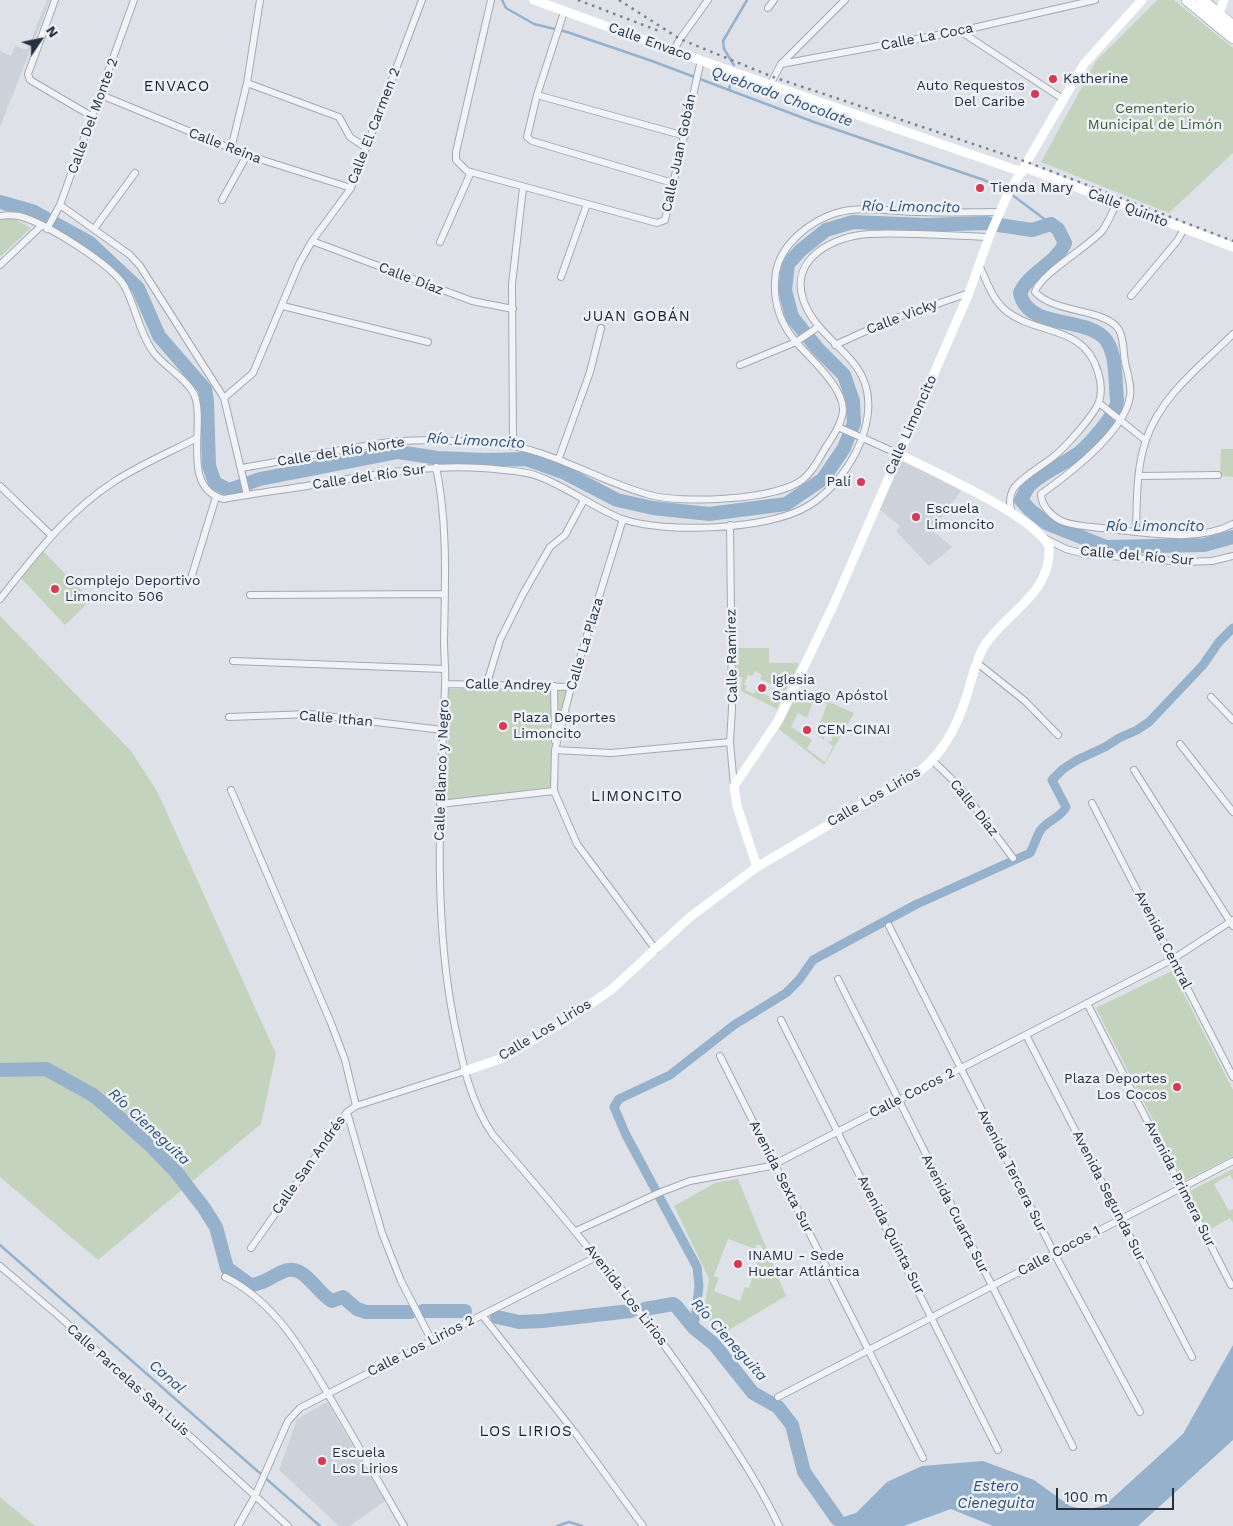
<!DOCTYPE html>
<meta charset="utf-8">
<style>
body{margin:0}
#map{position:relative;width:1233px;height:1526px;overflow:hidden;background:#dee2e8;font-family:"Work Sans",sans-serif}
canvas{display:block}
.north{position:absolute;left:15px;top:15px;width:50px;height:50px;-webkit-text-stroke:4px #edf1f6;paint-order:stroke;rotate:56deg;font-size:14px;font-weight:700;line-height:20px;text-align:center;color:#263040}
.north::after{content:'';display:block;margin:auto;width:18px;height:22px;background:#263040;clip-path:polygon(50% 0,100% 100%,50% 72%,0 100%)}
.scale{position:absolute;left:1056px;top:1488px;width:118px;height:22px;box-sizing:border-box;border:2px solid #263040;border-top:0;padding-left:6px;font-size:15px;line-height:18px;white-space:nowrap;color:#263040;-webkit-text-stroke:4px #edf1f6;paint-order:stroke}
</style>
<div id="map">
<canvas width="1233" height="1526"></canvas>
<div class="north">N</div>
<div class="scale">100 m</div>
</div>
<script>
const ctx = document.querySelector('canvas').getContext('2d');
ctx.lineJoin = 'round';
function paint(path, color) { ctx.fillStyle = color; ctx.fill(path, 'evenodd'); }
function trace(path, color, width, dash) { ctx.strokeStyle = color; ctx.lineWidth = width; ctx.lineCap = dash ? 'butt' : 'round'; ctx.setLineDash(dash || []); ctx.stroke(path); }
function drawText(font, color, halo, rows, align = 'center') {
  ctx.font = font + ' "Work Sans",sans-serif'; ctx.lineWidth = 5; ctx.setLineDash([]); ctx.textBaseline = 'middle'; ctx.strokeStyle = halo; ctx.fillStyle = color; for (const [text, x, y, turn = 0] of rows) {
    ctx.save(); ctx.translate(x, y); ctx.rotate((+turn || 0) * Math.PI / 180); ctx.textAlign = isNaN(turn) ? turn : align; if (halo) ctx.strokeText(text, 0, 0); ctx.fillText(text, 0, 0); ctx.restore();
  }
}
const built = new Path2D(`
 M47 0H50L0 127V51L11 56 15 46 27 50Z
 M902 459 961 491 932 530 952 547 929 566 896 531 900 526 878 508Z
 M327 1402 385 1501 350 1526H339L279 1470 297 1419Z`);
const green = new Path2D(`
 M1157 0H1174L1233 48V153L1169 213 1041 162 1096 61Z
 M0 219H15L31 228 0 257Z
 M1221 449H1233V477L1220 476Z
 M42 550 91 600 65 625 20 577Z
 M0 616 131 751 157 791 276 1054 261 1124 98 1260 0 1177Z
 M734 648H769V663H799L777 709 741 691 742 677H734ZM755 671 762 675 760 679 783 690 778 701 756 690 754 694 745 690 747 686 744 684 748 675 752 676Z
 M449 689H551L552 787 447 800Z
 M556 689H568L557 736Z
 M800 689 854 713 824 765 779 729ZM814 699 827 704 816 734 824 740V735L832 734V741L827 742 833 746 825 762 807 749 812 740 791 727 798 713 807 718Z
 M1172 971 1233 1090V1156L1184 1181 1096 1008Z
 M1233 1169V1180L1230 1175 1214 1184 1229 1211 1233 1209V1223L1230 1218 1207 1231 1188 1192Z
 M738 1179 786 1296 724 1333 703 1315 709 1279 674 1206 715 1183ZM728 1239 755 1249 757 1244 762 1246 749 1288 745 1287 740 1301 714 1291 719 1278 714 1276Z
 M0 1497 35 1526H0Z`);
const water = new Path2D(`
 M1233 1345V1440L1138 1526H993L951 1509 904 1526H836L837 1519 856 1513 887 1482 922 1466 983 1461 1034 1480 1070 1506 1087 1510 1105 1505 1183 1434Z`);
const stream = new Path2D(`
 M502 0 506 8 534 24 567 32 652 61 814 122 984 180 1007 191
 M734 65 724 49 723 41 747 0
 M729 90 732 76
 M1011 194 1051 224
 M0 1245 320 1526
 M557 1526 569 1522 582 1526`);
const canal = new Path2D(`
 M694 1328 699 1286 697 1267 626 1135 614 1107 619 1099 670 1075 734 1025 786 993 799 980 813 960 915 905 1030 853C1034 846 1036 838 1040 831 1047 820 1061 818 1066 807L1052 780 1063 769 1077 760 1105 747 1119 738 1137 730 1149 722 1203 665 1219 642 1233 628`);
const river = new Path2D(`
 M0 202 32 211 90 243 138 288 159 336 205 389 207 401 209 466 215 483 229 490 260 479 398 452 438 458 485 460 526 459 565 473 617 500 653 508 709 514 786 504 823 479 844 448 854 423 853 401 844 375 817 348 792 317 785 290 788 264 801 250 826 230 853 222 925 225 985 223 1032 230 1051 224 1058 229 1065 243C1055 265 1030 271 1020 293 1028 331 1087 315 1106 340 1117 355 1115 382 1117 400 1118 413 1090 443 1080 452 1065 464 1042 472 1029 486 1026 490 1024 495 1021 500L1029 509 1046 523 1106 547 1204 545 1233 537
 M0 1070 46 1069 93 1095 105 1105 150 1145 177 1173 204 1208 216 1227 227 1268 250 1285C264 1284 270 1277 282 1272 304 1261 316 1293 332 1301L343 1297 357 1309 366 1312H410
 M645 1309 673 1304 676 1306 694 1328 714 1344 753 1393 778 1407 792 1425 804 1472 837 1519
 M423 1311H465
 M497 1317 519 1322 542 1321 631 1311`);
const street = new Path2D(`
 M55 0 28 74 30 80 93 117
 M491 0 456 152V160L467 171 657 223 665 220 701 60
 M768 8 774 0
 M564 12 537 95 527 137 532 141 673 183
 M960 31 1063 99
 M674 50 680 39 708 0
 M781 64 845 0
 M247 83 339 117 350 137 365 147
 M770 85 781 64 960 31 1095 0
 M101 95 247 155 351 188
 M537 95 685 136
 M231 149 247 83 260 0
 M222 200 247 155
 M1117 203C1112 212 1108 223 1102 231 1088 247 1039 275 1035 292 1055 313 1097 308 1116 326 1124 334 1123 351 1125 362 1127 372 1132 386 1130 396 1125 432 1069 474 1041 494 1041 506 1053 518 1064 522 1079 527 1095 527 1110 529 1149 533 1197 543 1233 524
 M60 205 130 255 140 266 224 398 247 495
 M0 216C6 215 13 215 19 216 44 222 113 265 125 287 136 309 140 334 154 353 166 368 185 377 194 394 207 423 179 488 224 499 261 492 299 488 336 481 391 471 447 463 503 470 515 471 529 472 540 477 569 488 594 508 622 519 666 534 769 530 808 506 845 484 881 424 864 381 853 351 814 334 803 299 790 258 834 236 869 234 908 232 949 236 989 237
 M47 229 60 205 134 0
 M94 229 135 173
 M312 241 472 301 513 309
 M440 242 471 172
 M0 265 41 226
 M980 267C987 282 992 298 1004 309 1034 336 1084 323 1098 372 1101 381 1102 392 1099 402 1094 415 1065 448 1053 457 1042 466 1023 476 1014 488 1009 496 1009 504 1012 513
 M561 277 587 204
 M1131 296 1177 241 1184 229
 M283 306 428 342
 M818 327 796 342C779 322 772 298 776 272 781 244 810 221 836 213 861 205 894 212 920 212 946 213 973 212 1000 212
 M835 345 890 320 969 293
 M224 398 253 373 299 264 312 241 351 188 422 0
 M1099 403 1145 440
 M838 427 901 455
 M513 444 512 284 523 188
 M559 458 590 372 601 328
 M436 467C448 523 445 584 444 641 444 656 446 671 445 686 441 798 432 911 454 1022 462 1061 470 1102 493 1135 569 1223 644 1312 709 1409 734 1447 760 1485 779 1526
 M241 468C289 460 336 450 383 443 417 438 454 441 489 443 548 446 594 480 650 495 681 504 776 500 802 480 813 472 819 458 826 447 833 436 843 422 843 409 843 387 810 358 796 342L740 365
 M1139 476 1218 475
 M0 486 51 535
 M623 519 571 687 555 750 554 791 577 844 656 950
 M730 525 732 708 730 742 734 786
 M1136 531C1137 502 1136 468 1146 440 1161 395 1201 366 1233 334
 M1044 538 1066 549 1085 554 1185 562 1212 561 1233 556
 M192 575 216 497
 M250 595 445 594
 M0 599C35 555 67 512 115 481 140 465 170 452 197 438
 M233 661 444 669
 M976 662 1025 701 1058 735
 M487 683 500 640 523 594 550 547 565 535 584 500
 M445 684 571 687
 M554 686 555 741
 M1211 697 1233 720
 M229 717 310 714 442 730
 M1180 744 1233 812
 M555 750 611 753 730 742
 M933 761 959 786 1013 858
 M1134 770 1233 926
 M231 790 331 1023 345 1060 356 1106
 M1092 803 1233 1077
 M440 804 554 791
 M889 926 1054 1253 1140 1412
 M838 979 1073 1447
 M1087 1003 1231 1285
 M781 1020 998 1450
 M1026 1035 1192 1357
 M720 1056 923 1458
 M347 1112 382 1233 401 1281 432 1341
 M576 1231 661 1192 690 1181 771 1166 1173 959 1233 920
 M251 1248 347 1112 356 1106 465 1071
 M0 1266 60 1317 288 1526
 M225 1277C280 1304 309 1362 339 1413 361 1450 382 1488 404 1526
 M482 1315 576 1434 643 1526
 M778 1397 1233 1161
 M238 1526 255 1496 288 1421 300 1408 596 1257`);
const secondary = new Path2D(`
 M534 0 736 73 1022 172
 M1217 19 1224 0
 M1024 167 1233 247
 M757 867 737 806 734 786 778 721 833 606 969 293 989 237 1007 196 1084 64 1142 0
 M465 1071 503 1058 565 1021 611 990 690 917 757 867 920 771C943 753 957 726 966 698 972 681 974 664 983 648 1005 612 1052 595 1049 546 1031 514 936 473 901 455`);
const highway = new Path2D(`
 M1187 0 1233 38
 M1202 0 1233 26`);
const rail = new Path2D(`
 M578 0 659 31
 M619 0 680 39 773 77 1027 162 1233 241`);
const markers = [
 [1053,79,5,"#d63a54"],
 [1035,94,5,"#d63a54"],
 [980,188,5,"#d63a54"],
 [861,482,5,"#d63a54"],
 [916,517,5,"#d63a54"],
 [55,589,5,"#d63a54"],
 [762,688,5,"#d63a54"],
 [503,726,5,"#d63a54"],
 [807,730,5,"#d63a54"],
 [1177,1087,5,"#d63a54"],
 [738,1264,5,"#d63a54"],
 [322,1461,5,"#d63a54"]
];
const streetNames = [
 ["Calle La Coca",927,37,-11],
 ["Calle Envaco",650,42,20],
 ["Calle Del Monte 2",93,116,-70],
 ["Calle El Carmen 2",374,126,-69],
 ["Calle Reina",225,146,21],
 ["Calle Juan Gobán",679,153,-78],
 ["Calle Quinto",1128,208,21],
 ["Calle Díaz",411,279,21],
 ["Calle Vicky",902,317,-21],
 ["Calle Limoncito",911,425,-66],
 ["Calle del Río Norte",341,452,-9],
 ["Calle del Río Sur",369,477,-8],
 ["Calle del Río Sur",1137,556,5],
 ["Calle La Plaza",585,644,-73],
 ["Calle Ramírez",732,656,-91],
 ["Calle Andrey",508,685,1],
 ["Calle Ithan",336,719,5],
 ["Calle Blanco y Negro",442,770,-88],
 ["Calle Los Lirios",874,797,-30],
 ["Calle Díaz",974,808,51],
 ["Avenida Central",1163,940,63],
 ["Calle Los Lirios",545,1030,-31],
 ["Calle Cocos 2",912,1093,-27],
 ["Calle San Andrés",309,1165,-55],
 ["Avenida Tercera Sur",1012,1171,63],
 ["Avenida Sexta Sur",781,1177,63],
 ["Avenida Primera Sur",1180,1184,63],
 ["Avenida Segunda Sur",1109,1196,63],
 ["Avenida Cuarta Sur",955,1214,63],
 ["Avenida Quinta Sur",891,1235,63],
 ["Calle Cocos 1",1059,1251,-28],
 ["Avenida Los Lirios",626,1295,52],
 ["Calle Los Lirios 2",421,1346,-27],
 ["Calle Parcelas San Luis",128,1380,42]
];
const poiNames = [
 ["Katherine",1063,79],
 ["Auto Requestos",1025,86,"right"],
 ["Del Caribe",1025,102,"right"],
 ["Tienda Mary",990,188],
 ["Palí",851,482,"right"],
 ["Escuela",926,509],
 ["Limoncito",926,525],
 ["Complejo Deportivo",65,581],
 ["Limoncito 506",65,597],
 ["Iglesia",772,680],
 ["Santiago Apóstol",772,696],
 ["Plaza Deportes",513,718],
 ["Limoncito",513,734],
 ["CEN-CINAI",817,730],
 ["Plaza Deportes",1167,1079,"right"],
 ["Los Cocos",1167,1095,"right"],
 ["INAMU - Sede",748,1256],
 ["Huetar Atlántica",748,1272],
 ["Escuela",332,1453],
 ["Los Lirios",332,1469]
];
const parkNames = [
 ["Cementerio",1155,109],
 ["Municipal de Limón",1155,125]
];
const neighbourhoodNames = [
 ["ENVACO",177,87],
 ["JUAN GOBÁN",637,317],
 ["LIMONCITO",637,797],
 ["LOS LIRIOS",526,1432]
];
const waterNames = [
 ["Quebrada Chocolate",782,97,20],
 ["Río Limoncito",911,207,1],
 ["Río Limoncito",476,441,3],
 ["Río Limoncito",1155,527],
 ["Río Cieneguita",149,1127,43],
 ["Río Cieneguita",729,1340,48],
 ["Canal",167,1377,41],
 ["Estero",996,1487],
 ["Cieneguita",996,1504]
];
paint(built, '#ccd1da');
paint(green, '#c4d3be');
paint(water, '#96b1cb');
trace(stream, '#96b1cb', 2.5);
trace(canal, '#96b1cb', 9);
trace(river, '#96b1cb', 14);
trace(street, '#a3a9b2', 8);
trace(highway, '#848fa0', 12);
trace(street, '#f1f3f6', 6);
trace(secondary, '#fff', 9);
trace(highway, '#fff', 11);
trace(rail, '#768193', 2.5, [2.5, 5]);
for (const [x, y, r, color] of markers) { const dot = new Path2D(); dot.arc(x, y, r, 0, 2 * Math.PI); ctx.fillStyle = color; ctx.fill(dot); trace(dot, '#edf1f6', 2); }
drawText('14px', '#263040', '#edf1f6', streetNames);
drawText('14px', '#263040', '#edf1f6', poiNames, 'left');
drawText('14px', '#3b5c33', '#edf1f6', parkNames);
ctx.letterSpacing = '1px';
drawText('15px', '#182130', '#edf1f6', neighbourhoodNames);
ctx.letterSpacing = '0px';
drawText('italic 15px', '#2e4f76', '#edf1f6', waterNames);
</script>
